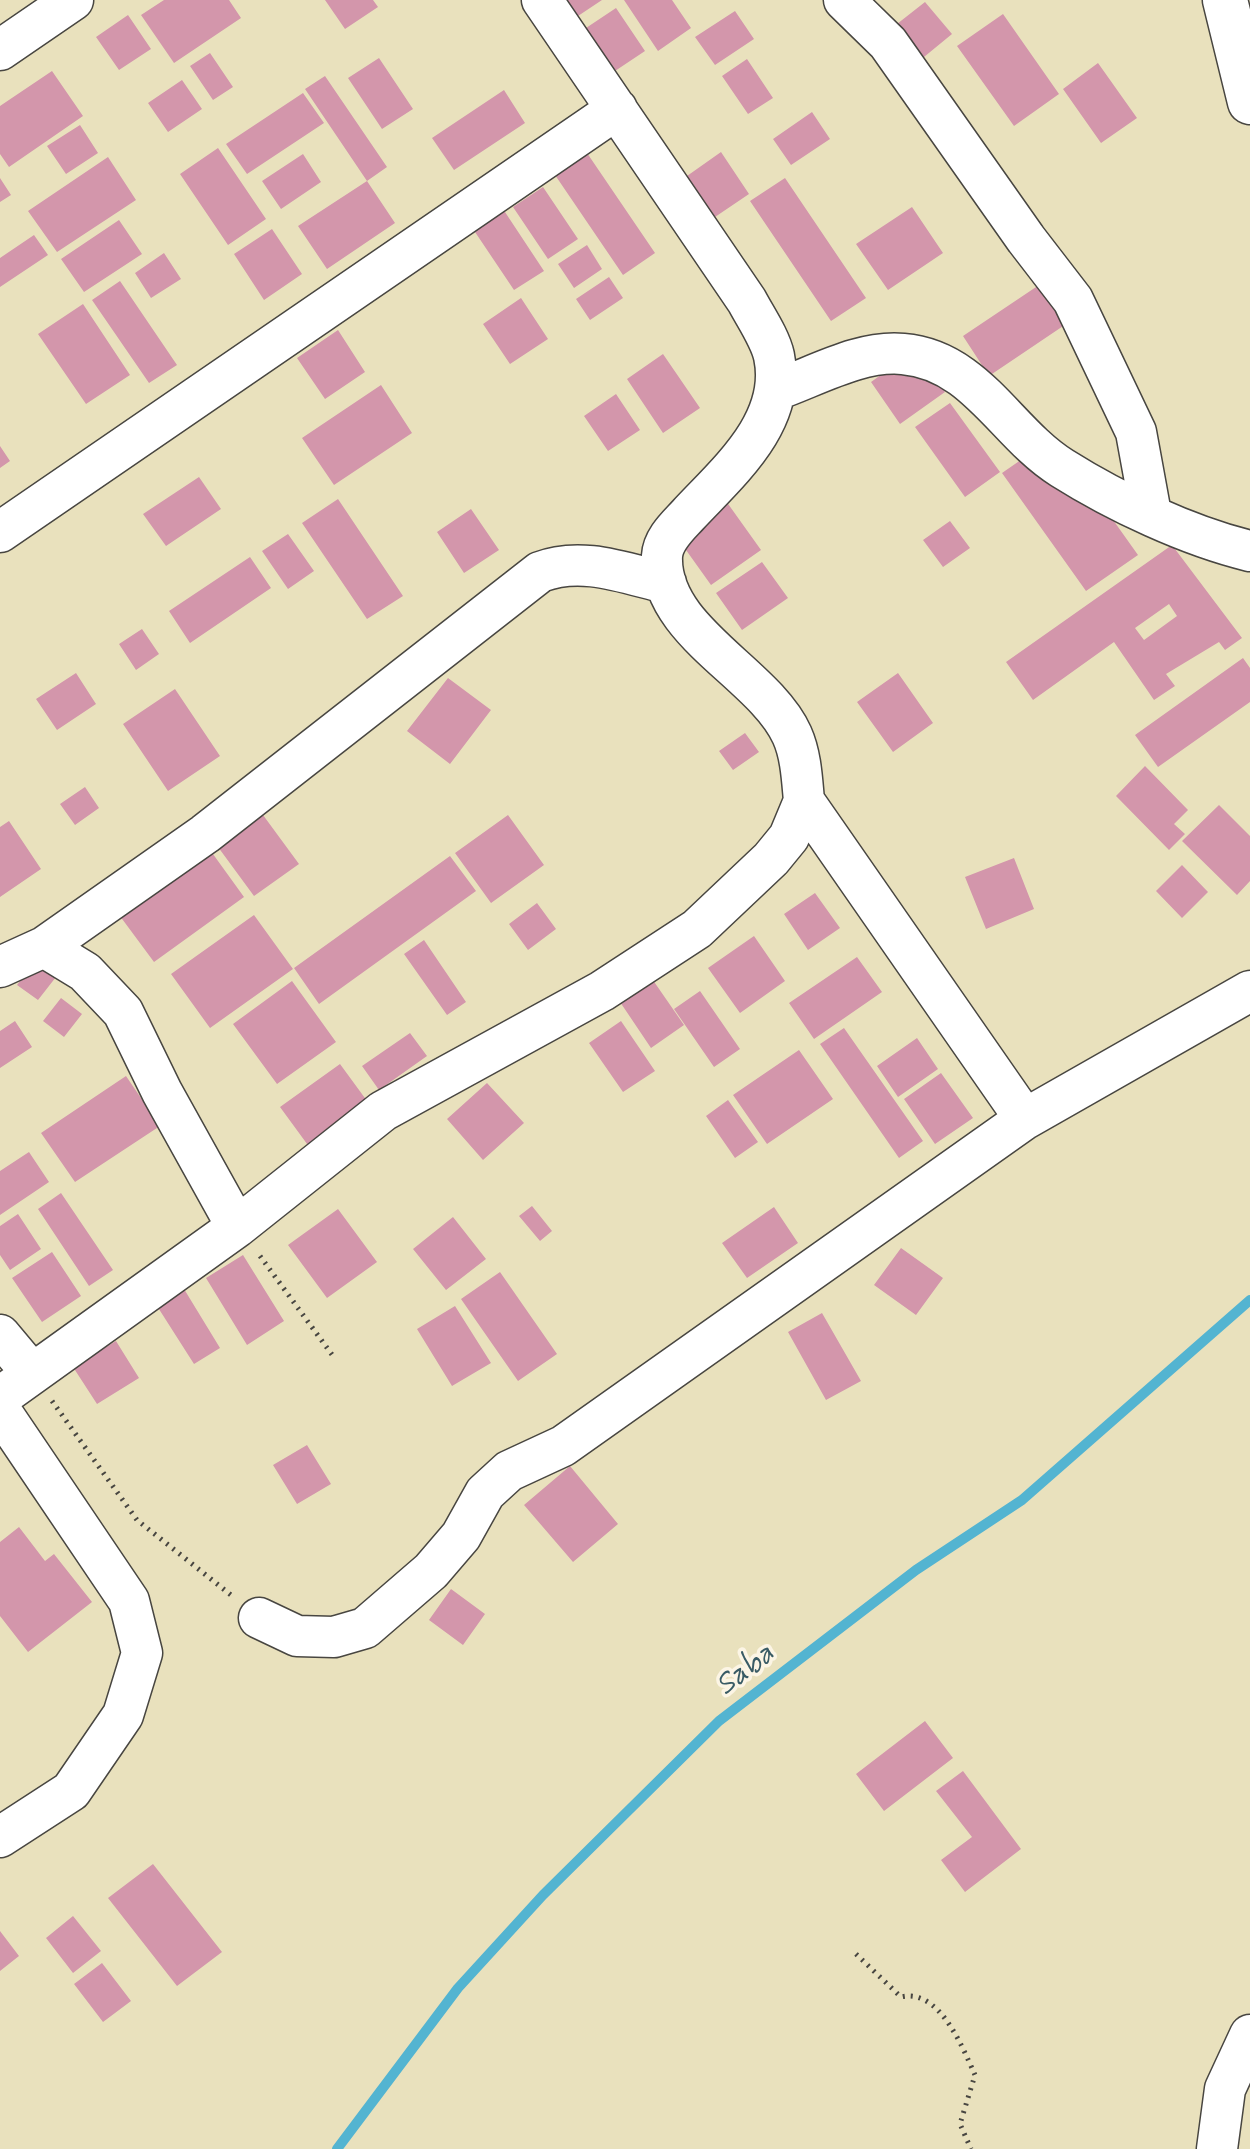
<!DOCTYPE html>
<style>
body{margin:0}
canvas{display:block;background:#e9e1bd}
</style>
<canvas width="1250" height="2149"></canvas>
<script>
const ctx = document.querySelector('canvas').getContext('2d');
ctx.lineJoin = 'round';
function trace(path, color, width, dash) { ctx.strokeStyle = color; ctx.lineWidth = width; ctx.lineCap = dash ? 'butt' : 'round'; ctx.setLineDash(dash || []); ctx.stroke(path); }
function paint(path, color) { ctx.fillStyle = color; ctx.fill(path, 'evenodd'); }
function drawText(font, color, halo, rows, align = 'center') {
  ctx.font = font + ' Mynerve,sans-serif'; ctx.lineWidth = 7; ctx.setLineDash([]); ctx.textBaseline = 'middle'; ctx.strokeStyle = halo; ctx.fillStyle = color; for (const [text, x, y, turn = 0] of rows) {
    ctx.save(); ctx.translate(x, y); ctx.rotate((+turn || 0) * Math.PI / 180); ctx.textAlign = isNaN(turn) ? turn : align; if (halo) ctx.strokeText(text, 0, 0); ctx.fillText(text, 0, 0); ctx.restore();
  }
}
const stream = new Path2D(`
 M337 2149 458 1988 543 1895 719 1721 916 1570 1022 1500 1250 1300`);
const building = new Path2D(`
 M164 0H229L241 18 174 63 141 15Z
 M325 0H373L378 7 345 29Z
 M555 0H602L569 22Z
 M624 0H672L691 28 658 51Z
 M925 2 952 34 924 57 897 24Z
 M616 8 645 51 606 77 577 34Z
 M735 11 754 39 715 65 695 37Z
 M1003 14 1059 94 1014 126 957 46Z
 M128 15 151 49 119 70 96 37Z
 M210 53 233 87 213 100 190 66Z
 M379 58 413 109 382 129 348 78Z
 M747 59 773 98 748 114 722 76Z
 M1098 63 1137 118 1101 143 1063 89Z
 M52 71 83 116 9 167 0 154V106Z
 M325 76 387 167 367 181 305 89Z
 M182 80 202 109 168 132 148 103Z
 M504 90 525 123 454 170 432 138Z
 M303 93 324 123 247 174 226 144Z
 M812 112 830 139 791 165 773 139Z
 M80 125 98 153 66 174 47 146Z
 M218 148 266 219 228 245 180 174Z
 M585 150 655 253 623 275 553 172Z
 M721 152 749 194 715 217 687 176Z
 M303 154 321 182 281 209 262 181Z
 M108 157 136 200 57 252 28 211Z
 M0 178 11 195 0 202Z
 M785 178 866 298 831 321 750 201Z
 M367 181 395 223 327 269 298 226Z
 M543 187 578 239 548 259 513 207Z
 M912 207 943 253 888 290 856 244Z
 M503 209 544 271 514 290 473 229Z
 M119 220 142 254 84 292 61 259Z
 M272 229 302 274 264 300 234 254Z
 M34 235 48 255 0 287V258Z
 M587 245 602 269 574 288 558 264Z
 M164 253 181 279 151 298 135 273Z
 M1054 275 1081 314 989 376 963 336Z
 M609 277 623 298 590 320 576 299Z
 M120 281 177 365 149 383 92 300Z
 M521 298 548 339 510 364 483 324Z
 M83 304 130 375 86 404 38 334Z
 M338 330 365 372 325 399 297 358Z
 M916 350 945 392 900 424 871 382Z
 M663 354 700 408 663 433 627 379Z
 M381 385 412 433 334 485 302 438Z
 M616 394 640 430 608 451 584 416Z
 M950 403 1000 472 965 497 915 427Z
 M1054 437 1138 555 1086 591 1002 473Z
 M0 446 10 461 0 468Z
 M199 477 221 509 166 546 143 514Z
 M338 499 403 596 367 619 302 523Z
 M726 501 761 550 711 585 676 536Z
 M471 509 499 550 464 573 437 532Z
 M950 521 970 548 943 567 923 540Z
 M288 534 314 571 288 589 262 551Z
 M1172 545 1242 638 1225 650 1219 642 1166 674 1175 686 1154 700 1114 642 1033 700 1006 662ZM1169 604 1177 616 1144 640 1135 628Z
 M250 557 271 588 190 643 169 611Z
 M762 562 788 598 742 630 716 593Z
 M142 629 159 654 136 670 119 644Z
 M1243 658 1250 668V702L1158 767 1135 735Z
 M76 673 96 704 57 730 36 699Z
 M898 673 933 723 893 752 857 702Z
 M448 678 491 710 450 764 407 731Z
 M175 689 220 756 168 791 123 724Z
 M745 733 759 752 733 770 719 751Z
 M1145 766 1188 810 1174 824 1185 834 1169 850 1116 796Z
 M85 787 99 808 75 825 60 804Z
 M1219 805 1250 836V881L1237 895 1182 841Z
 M263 815 299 864 254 896 218 847Z
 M508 815 544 865 491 903 455 853Z
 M9 821 41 869 0 897V827Z
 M205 843 244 897 154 962 114 908Z
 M450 856 476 891 319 1004 294 968Z
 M1014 858 1034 909 986 929 965 877Z
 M1182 865 1208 892 1182 918 1156 891Z
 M815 893 840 928 808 950 784 914Z
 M537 903 556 929 528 950 509 924Z
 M254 915 293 969 210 1028 171 974Z
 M754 936 785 981 740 1013 708 968Z
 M424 940 466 1002 447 1015 404 954Z
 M857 957 882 992 814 1039 789 1003Z
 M35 961 56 977 38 1000 17 985Z
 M648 973 684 1025 651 1048 616 996Z
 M292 981 336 1042 277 1084 233 1024Z
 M700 991 740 1049 714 1067 674 1009Z
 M61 998 82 1014 64 1037 43 1021Z
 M15 1021 32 1047 0 1068V1031Z
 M621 1021 655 1071 623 1092 589 1043Z
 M844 1028 923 1141 899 1158 820 1044Z
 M410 1033 427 1056 379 1090 362 1066Z
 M917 1038 938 1069 898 1097 877 1066Z
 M799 1050 833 1099 767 1144 733 1095Z
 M340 1064 370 1105 310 1148 280 1107Z
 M941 1073 973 1118 935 1144 904 1099Z
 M126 1076 160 1126 75 1182 41 1133Z
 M487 1083 524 1123 483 1160 447 1119Z
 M728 1100 758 1142 735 1158 706 1116Z
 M29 1152 49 1182 0 1215V1171Z
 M61 1193 113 1270 89 1286 38 1209Z
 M532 1206 552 1231 540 1241 519 1216Z
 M774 1207 798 1243 747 1278 722 1243Z
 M338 1209 377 1262 327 1298 288 1245Z
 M18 1214 41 1249 10 1270 0 1255V1226Z
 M453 1217 486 1259 446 1290 413 1249Z
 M901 1248 943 1278 916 1315 874 1285Z
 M52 1252 81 1296 42 1322 12 1278Z
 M243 1255 284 1321 247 1345 206 1278Z
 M500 1272 557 1354 518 1381 461 1299Z
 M184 1289 220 1348 194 1364 157 1306Z
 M455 1306 491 1363 452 1386 417 1329Z
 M822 1313 861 1381 826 1400 788 1332Z
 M116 1341 139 1378 97 1404 73 1367Z
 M307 1445 331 1484 297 1504 273 1465Z
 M570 1466 618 1524 573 1562 524 1505Z
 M19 1527 45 1561 54 1554 92 1602 28 1652 0 1616V1542Z
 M451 1589 485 1614 463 1645 429 1620Z
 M925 1721 953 1758 884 1811 856 1774Z
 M963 1771 1021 1849 965 1892 941 1860 972 1837 936 1791Z
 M153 1864 222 1952 177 1986 108 1898Z
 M73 1916 101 1951 73 1973 46 1938Z
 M0 1931 19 1956 0 1971Z
 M102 1963 131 2001 103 2022 74 1984Z`);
const path = new Path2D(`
 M260 1256 333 1356
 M52 1401 137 1520 231 1595
 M856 1954 901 1997C939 1988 962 2046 975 2075L960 2124 971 2149`);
const street = new Path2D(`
 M542 0 747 301C756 318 770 338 774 356 788 422 728 472 688 515 678 526 663 539 662 556 659 632 764 673 792 735 801 755 802 779 804 801L1025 1119
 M844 0 888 43 1026 239 1073 300 1136 432 1151 514
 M0 50 73 0
 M776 390C816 376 860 350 903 354 976 360 1006 433 1062 468 1116 502 1188 536 1250 551
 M0 532 617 109
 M44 947 85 972 123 1012 162 1092 237 1227
 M0 967 44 947 205 834 540 572C582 556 624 573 666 583
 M0 1335 31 1372
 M0 1397 237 1227 383 1111 602 991 697 929 771 859 789 837 804 801
 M0 1410 129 1601 142 1653 123 1715 71 1791 0 1837
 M259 1618 297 1636 334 1637 365 1628 431 1571 461 1536 485 1493 509 1471 563 1446 1025 1119 1250 991
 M1217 2149 1225 2089 1250 2035`);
const secondary = new Path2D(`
 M1225 0 1250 102`);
const waterNames = [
 ["Saba",746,1671,-38]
];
trace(stream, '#53b4d1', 10);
paint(building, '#d396ab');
trace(street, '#484641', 43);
trace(secondary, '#484641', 47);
trace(path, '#484641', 5, [2, 6]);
trace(street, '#fff', 40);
trace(secondary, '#fff', 44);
drawText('italic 30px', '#395b65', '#fcf5e5', waterNames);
</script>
